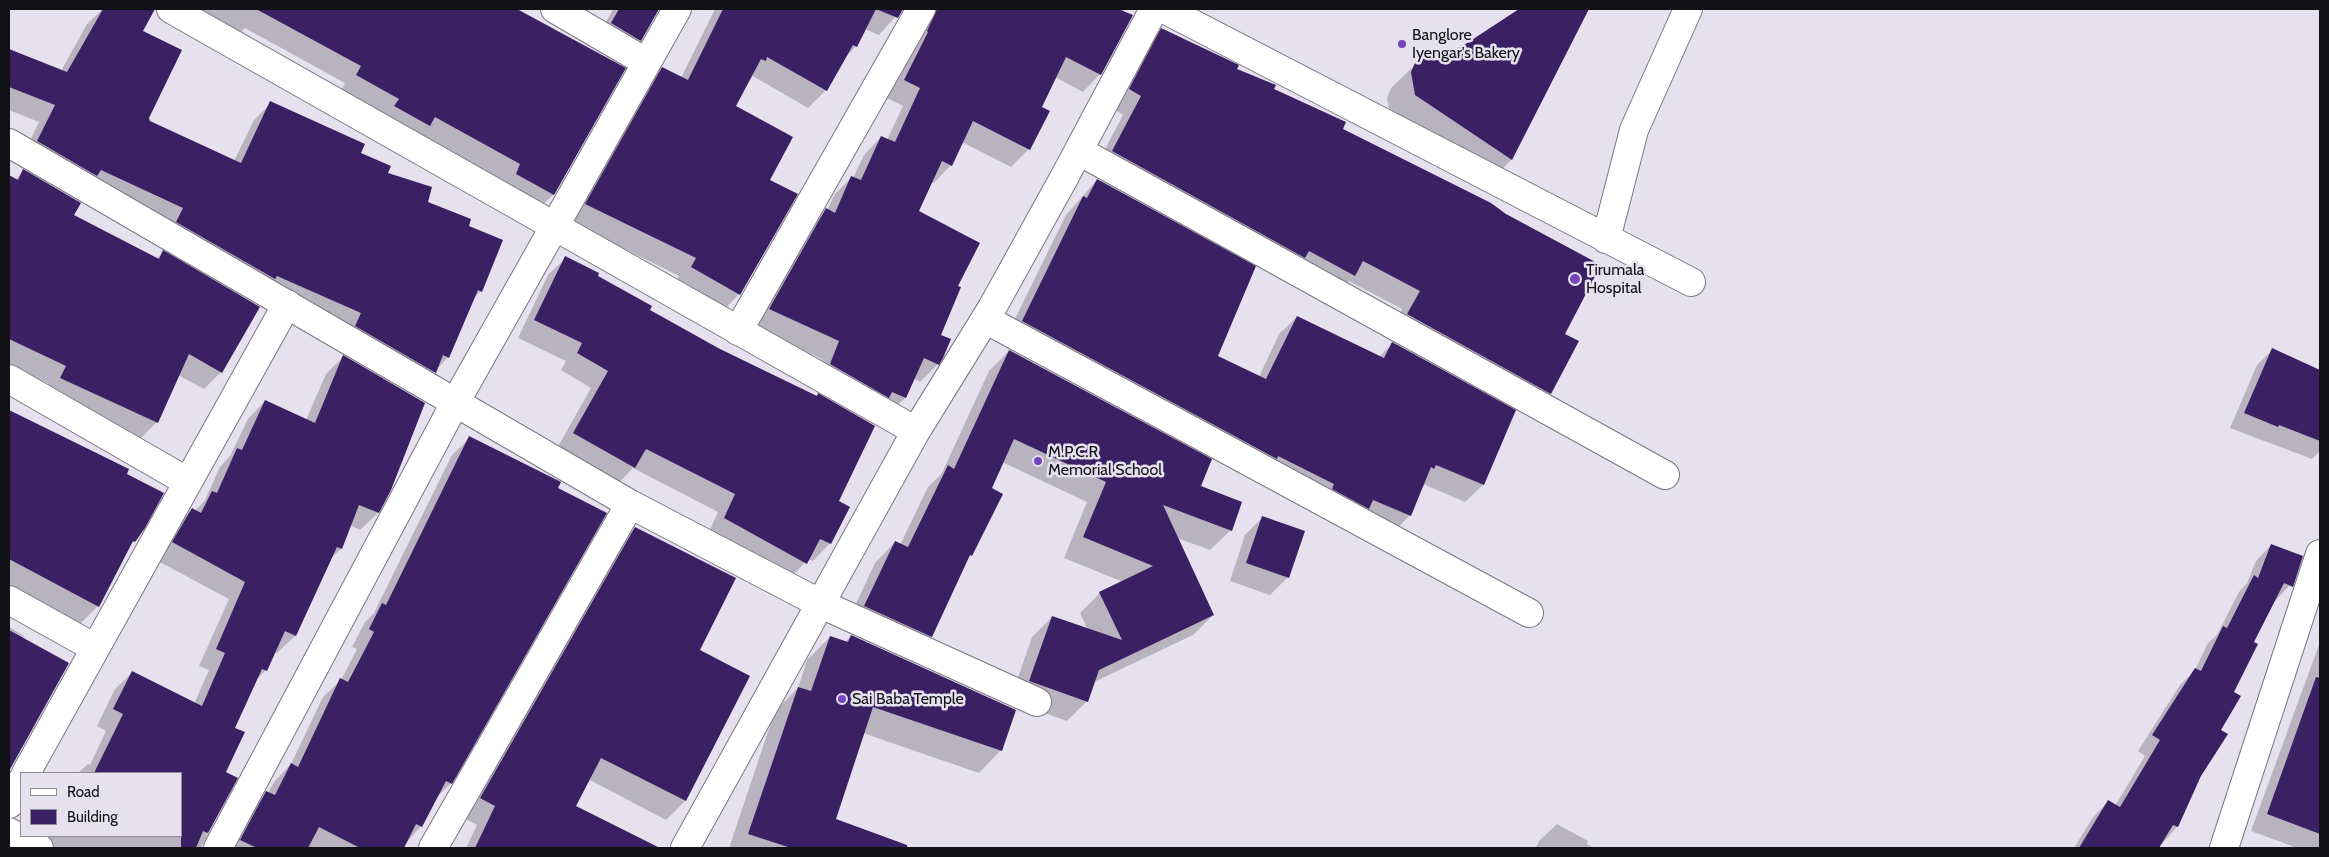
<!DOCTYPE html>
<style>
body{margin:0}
#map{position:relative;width:2329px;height:857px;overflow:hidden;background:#e5e1ef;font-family:Cabin,sans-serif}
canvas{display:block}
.frame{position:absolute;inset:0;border:10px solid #121116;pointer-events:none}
.legend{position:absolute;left:20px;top:772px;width:162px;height:65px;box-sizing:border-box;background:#e5e1ef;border:1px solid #918e98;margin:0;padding:6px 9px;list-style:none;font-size:15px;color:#121116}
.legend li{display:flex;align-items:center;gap:10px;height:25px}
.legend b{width:25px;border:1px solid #918e98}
</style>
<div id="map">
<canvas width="2329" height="857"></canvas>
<div class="frame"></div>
<ul class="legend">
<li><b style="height:6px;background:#fff"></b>Road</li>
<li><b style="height:14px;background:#3b2164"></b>Building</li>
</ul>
</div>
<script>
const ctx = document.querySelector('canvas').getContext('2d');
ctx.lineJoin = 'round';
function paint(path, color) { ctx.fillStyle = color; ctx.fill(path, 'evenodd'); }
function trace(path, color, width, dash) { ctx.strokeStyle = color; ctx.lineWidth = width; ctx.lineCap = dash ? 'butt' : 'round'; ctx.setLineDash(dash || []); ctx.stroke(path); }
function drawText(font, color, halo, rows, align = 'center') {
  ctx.font = font + ' Cabin,sans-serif'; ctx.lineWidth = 5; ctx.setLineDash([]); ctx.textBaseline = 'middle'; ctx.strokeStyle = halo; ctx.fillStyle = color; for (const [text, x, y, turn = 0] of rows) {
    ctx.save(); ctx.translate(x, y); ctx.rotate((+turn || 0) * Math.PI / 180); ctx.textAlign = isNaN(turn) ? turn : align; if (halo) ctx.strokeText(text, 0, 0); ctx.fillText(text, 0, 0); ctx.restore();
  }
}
const shadow = new Path2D(`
 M103 9 143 30 149 122 234 161 254 120 271 103 359 154 426 203 467 227 481 291 473 299 448 357 418 389 21 159 39 122 9 110V48L19 55 61 71 87 24Z
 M177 9H514L624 69 553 195 536 211 500 191 504 181 340 92 345 83 245 28 231 43Z
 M611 9H659L640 40 623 57 595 40 613 10Z
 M715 9H1125L1100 74 1083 92 1055 77 1040 108 1029 149 1011 167 962 142 951 165 934 183 931 182 918 212 956 287 939 335 938 364 920 382 913 378 905 398 887 415 813 382 822 359 752 327 808 228 827 211 834 195 852 177 853 178 864 155 881 137 887 140 903 106 887 98 917 35 911 13 901 10 879 35 865 29 856 46 844 59 826 90 808 108 751 75 735 106 768 181 739 294 722 312 674 285 679 276 569 221 645 86 662 69 681 78Z
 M1521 9H1588L1511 160 1487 185 1391 120 1387 98 1391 88 1417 63 1461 48Z
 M1162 30 1341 129 1563 334 1550 394 1532 412 1390 333 1402 309 1349 281 1336 293 1094 170 1123 115 1112 107 1143 48Z
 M24 171 72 216 156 259 163 252 221 372 204 389 178 375 157 422 139 440 44 396 49 384 9 364V176L15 180Z
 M1097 180 1216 356 1259 377 1279 334 1297 317 1379 357 1392 344 1514 411 1483 485 1465 502 1423 484 1410 515 1393 533 1005 339 1066 215Z
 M566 258 648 310 837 502 830 543 813 561 808 559 789 580 707 536 718 512 633 468 617 485 556 450 591 388 561 370 566 361 518 338 548 275Z
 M2272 350 2302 370 2320 378V451L2312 459 2230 428 2257 365Z
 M1009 351 1199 487 1231 530 1210 550 1177 538 1213 615 1193 635 1094 682 1087 701 1067 721 1010 701 1032 637 1052 617 1088 630 1080 613 1100 593 1123 582 1064 558 1087 502 1002 462 990 488 971 555 966 560 931 637 911 657 845 627 875 563 895 542 900 545 928 487 942 473 989 371Z
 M343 357 390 490 378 513 360 530 350 525 341 549 329 560 295 636 277 653 274 652 266 670 254 682 234 728 224 773 236 778 201 848H43L42 836H181V773H78L88 764 90 765 106 731 97 726 115 689 133 672 194 704 209 670 199 666 229 599 156 560 174 527 192 509 195 511 205 500 220 467 230 456 248 419 265 401 306 420 326 374Z
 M9 411 127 469 125 475 134 541 129 547 98 606 80 624 9 586Z
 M470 438 556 489 605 513 451 783 435 799 421 826 402 848H228L249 810 268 793 274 782 291 764 323 697 341 680 357 649 352 647 365 622 374 613 452 455Z
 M1262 518 1288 577 1270 595 1230 581 1245 535Z
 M635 528 698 651 748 676 685 801 666 820 588 779 574 806 640 840 636 848H466L477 825 462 817 616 547Z
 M2271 545 2290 585 2275 601 2252 643 2219 730 2177 827 2158 848H2074L2093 817 2108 802 2115 806 2145 756 2138 751 2180 685 2195 670 2208 643 2217 635 2239 592 2247 583 2256 561Z
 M9 627 24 636 22 639 68 664 9 769Z
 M851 636 1001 750 979 773 863 733 834 819 912 848H729L775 711 798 688 807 660 830 637 845 642Z
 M2320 642V848H2297L2251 831Z
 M1557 824 1588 841 1587 844 1594 848H1536L1539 841Z`);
const building = new Path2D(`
 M103 9H155L143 31 182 50 149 118 150 121 241 163 270 101 365 144 361 153 391 166 388 173 432 187 428 202 471 219 469 226 503 240 482 292 478 290 449 358 443 355 436 373 355 326 361 313 277 276 275 279 176 222 183 208 101 170 97 176 37 141 55 105 9 87V49L67 72Z
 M256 9H517L626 68 554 195 516 174 520 164 435 117 430 126 394 106 399 99 356 75 361 66Z
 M619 9H659L641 41 611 23Z
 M723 9H876L857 47 853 45 827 91 767 57 766 61 761 59 736 106 793 137 770 180 798 194 740 295 691 267 696 258 585 204 662 67 688 80Z
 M876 9H903L898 18Z
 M937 9H1118L1133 15 1101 75 1066 57 1042 107 1050 111 1030 150 973 121 952 166 942 161 919 211 980 243 958 286 961 287 941 335 951 339 943 358 939 365 924 358 906 398 892 392 889 398 830 364 839 341 769 309 826 208 835 213 851 176 861 180 881 136 895 142 920 88 904 80 928 32 927 31Z
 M1519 9H1589L1512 160 1415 95 1411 72 1416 61 1461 47Z
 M1161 28 1239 65 1237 69 1276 85 1274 89 1346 122 1343 129 1491 203 1506 214 1601 265 1565 334 1579 341 1551 394 1407 314 1420 291 1363 261 1355 276 1309 251 1305 258 1112 151 1141 96 1129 89Z
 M23 169 81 203 74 215 159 259 163 250 260 307 222 373 189 354 158 423 60 378 66 366 9 339V175L18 180Z
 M1097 179 1256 266 1218 356 1266 379 1297 316 1384 358 1392 342 1516 410 1484 485 1436 465 1434 469 1431 467 1411 516 1373 500 1369 509 1332 489 1334 484 1278 456 1277 459 1022 321 1083 196 1087 198Z
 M565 256 599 273 598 276 652 306 650 310 720 349 817 396 818 393 875 426 839 501 850 507 831 544 820 539 807 564 724 518 735 494 646 449 635 468 573 433 608 371 577 353 582 343 534 320Z
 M2272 348 2320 370V441L2279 425 2278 427 2244 413Z
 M1009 350 1212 459 1201 486 1242 502 1232 531 1163 505 1214 615 1099 670 1088 702 1029 681 1052 616 1122 640 1099 592 1153 566 1083 537 1106 482 1014 439 992 488 1003 494 972 556 970 555 932 637 864 606 895 541 908 547 948 465 954 469Z
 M343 355 425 403 391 490 379 513 359 505 342 549 337 547 296 636 285 631 267 671 262 669 235 728 245 732 226 772 238 778 208 833 203 831 196 848H181V773H94L123 714 113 709 132 671 202 706 225 653 216 649 245 582 172 542 192 508 201 513 212 491 217 493 237 448 242 450 265 400 315 423Z
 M9 410 129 469 127 474 164 493 145 528 135 542 133 541 99 607 9 559Z
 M469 436 561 482 558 488 607 513 452 784 446 781 422 827 416 824 404 848H360L319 827 308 848H257L240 840 266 791 275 795 291 763 298 767 340 678 348 682 374 632 369 629 382 603 386 605Z
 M1262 516 1305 531 1289 578 1246 563Z
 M635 527 736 578 700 650 750 676 686 801 601 758 576 806 660 848H475L495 806 480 798Z
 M2271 544 2303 556 2293 587 2284 583 2254 642 2258 644 2234 692 2241 696 2221 730 2228 734 2201 776 2178 827 2173 825 2159 848H2079L2108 800 2120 807 2160 740 2152 735 2195 668 2201 671 2223 626 2227 628 2254 575 2258 578Z
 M9 630 69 663 9 771Z
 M851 635 1016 710 1002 751 873 707 836 819 907 845V848H791L748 834 798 687 811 691 830 636 848 642Z
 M2316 677 2320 678V834L2267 814Z`);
const minor = new Path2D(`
 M171 9 916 431
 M555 9 646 62
 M1164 9 1691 282
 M9 143 630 504 821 604 1037 702
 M1079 151 1665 475
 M1606 239 1634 130 1688 9
 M985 319 1529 613
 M738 331 921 9
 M9 379 188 482
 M9 600 95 648
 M26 773 287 304
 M9 804 21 782
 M9 832 39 848
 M218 848 455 403 677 9
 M433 848 630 504
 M685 848 916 431 992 308 1065 176 1154 9
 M2224 848 2320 554`);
const markers = [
 [1402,44,5,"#7445bc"],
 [1575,279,6,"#7445bc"],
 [1038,461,5,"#7445bc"],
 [842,699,5,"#7445bc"]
];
const poiNames = [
 ["Banglore",1412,35],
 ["Iyengar's Bakery",1412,53],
 ["Tirumala",1586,270],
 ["Hospital",1586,288],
 ["M.P.C.R",1048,452],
 ["Memorial School",1048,470],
 ["Sai Baba Temple",852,699]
];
paint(shadow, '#0003');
paint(building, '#3b2164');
trace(minor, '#7a7783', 30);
trace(minor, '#fff', 28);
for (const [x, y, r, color] of markers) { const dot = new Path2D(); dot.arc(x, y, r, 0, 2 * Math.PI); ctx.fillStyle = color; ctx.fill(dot); trace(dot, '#e5e1ef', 2); }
drawText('16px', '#121116', '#e5e1ef', poiNames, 'left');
</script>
